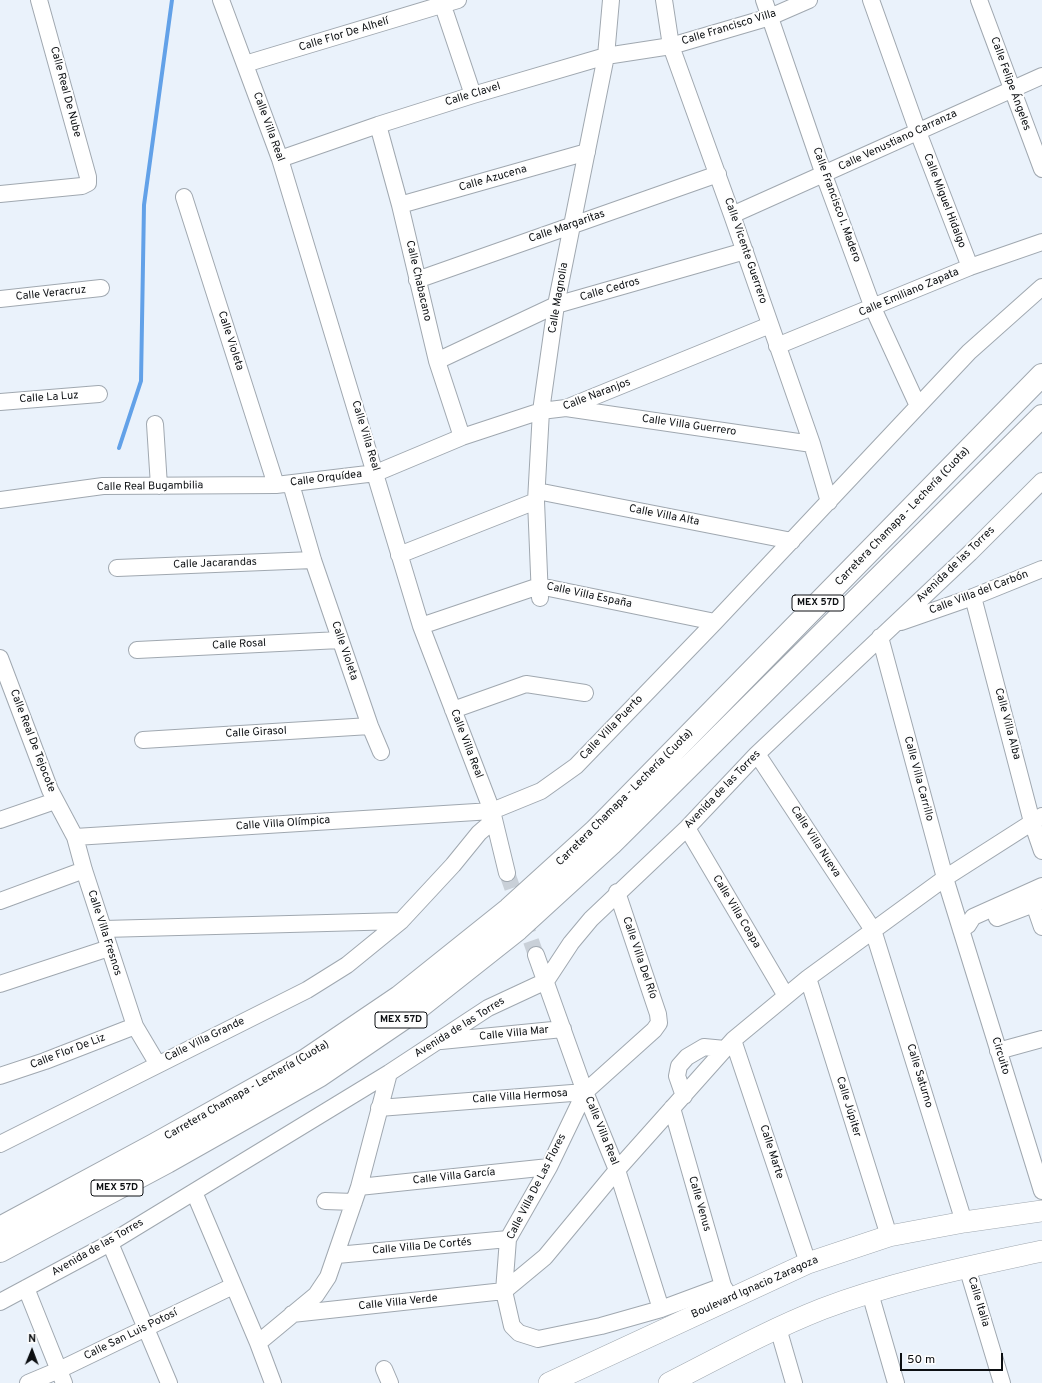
<!DOCTYPE html>
<meta charset="utf-8">
<style>
body{margin:0}
#map{position:relative;width:1042px;height:1383px;overflow:hidden;background:#eaf2fb;font-family:Overpass,sans-serif}
canvas{display:block}
.north{position:absolute;left:12px;top:1331px;width:40px;height:40px;-webkit-text-stroke:3px #fefefe;paint-order:stroke;rotate:1deg;font-size:11px;font-weight:700;line-height:16px;text-align:center;color:#0c0f12}
.north::after{content:'';display:block;margin:auto;width:14px;height:18px;background:#0c0f12;clip-path:polygon(50% 0,100% 100%,50% 72%,0 100%)}
.scale{position:absolute;left:900px;top:1353px;width:103px;height:18px;box-sizing:border-box;border:2px solid #0c0f12;border-top:0;padding-left:5px;font-size:12px;line-height:14px;white-space:nowrap;color:#0c0f12;-webkit-text-stroke:3px #fefefe;paint-order:stroke}
</style>
<div id="map">
<canvas width="1042" height="1383"></canvas>
<div class="north">N</div>
<div class="scale">50 m</div>
</div>
<script>
const ctx = document.querySelector('canvas').getContext('2d');
ctx.lineJoin = 'round';
function trace(path, color, width, dash) { ctx.strokeStyle = color; ctx.lineWidth = width; ctx.lineCap = dash ? 'butt' : 'round'; ctx.setLineDash(dash || []); ctx.stroke(path); }
function drawText(font, color, halo, rows, align = 'center') {
  ctx.font = font + ' Overpass,sans-serif'; ctx.lineWidth = 4; ctx.setLineDash([]); ctx.textBaseline = 'middle'; ctx.strokeStyle = halo; ctx.fillStyle = color; for (const [text, x, y, turn = 0] of rows) {
    ctx.save(); ctx.translate(x, y); ctx.rotate((+turn || 0) * Math.PI / 180); ctx.textAlign = isNaN(turn) ? turn : align; if (halo) ctx.strokeText(text, 0, 0); ctx.fillText(text, 0, 0); ctx.restore();
  }
}
const stream = new Path2D(`
 M119 448 141 381 144 205 172 0`);
const minorTunnel = new Path2D(`
 M507 873 536 955`);
const minor = new Path2D(`
 M221 0 280 159 421 626 492 811 507 873
 M441 0 473 95
 M664 0 671 46 732 215 812 444 829 502
 M764 0 824 175 873 308 918 406
 M871 0 918 132 970 267
 M979 0 1042 169
 M245 64 458 0
 M378 125 400 205 437 361 462 437
 M280 159 378 125 473 95 606 56 671 46 770 17 809 0
 M0 194 82 186 88 183V177L39 0
 M184 197 276 485
 M400 205 587 152
 M732 215 1042 76
 M417 280 718 174
 M0 299 101 288
 M777 346 970 267 1042 242
 M437 361 556 305 745 251
 M0 402 99 394
 M566 408 812 444
 M155 424 159 486
 M291 484 313 560 370 726 381 752
 M537 491 792 541
 M0 500 103 486 276 485 376 473 462 437 541 411 566 408 770 325
 M399 555 536 501
 M117 568 313 560
 M973 597 1032 822 1042 851
 M540 598 536 501 541 411 556 305 606 56 611 0
 M901 622 973 597 1042 569
 M421 626 539 586 715 622
 M880 637 945 878 1042 1191
 M137 650 340 640
 M0 658 50 790 75 837 84 870 135 1026 157 1063
 M453 710 526 684 585 693
 M143 740 370 726
 M757 754 873 930 964 1222
 M0 820 55 801
 M687 828 786 996
 M75 837 492 811 541 791 576 766 715 622 969 352 1042 287
 M0 901 84 870
 M1034 904 1042 927
 M997 918 1042 901
 M104 929 401 921
 M961 930 968 925 973 917 1042 886
 M536 955 585 1092 617 1170 661 1309
 M808 978 889 1236
 M0 984 109 948
 M733 1040 808 1263
 M441 1041 563 1029
 M998 1051 1042 1039
 M0 1076 45 1061 135 1026
 M585 1092 549 1167 508 1239 504 1291 512 1326 519 1333 538 1339 601 1326 661 1309 723 1286
 M684 1096 677 1076 679 1066 687 1057 704 1047 725 1049
 M379 1108 585 1092 654 1030 659 1023 658 1014 617 892
 M672 1108 723 1286 728 1294
 M0 1144 307 990 347 965 401 921 453 865 479 833 494 820
 M359 1187 549 1167
 M194 1192 258 1343 273 1383
 M325 1201 354 1202
 M110 1243 169 1383
 M337 1255 508 1239
 M967 1267 1002 1383
 M26 1288 64 1383
 M870 1293 896 1383
 M0 1302 110 1243 389 1073 488 1008 546 981 571 943 591 919 687 828 757 754 970 553 1042 481
 M292 1314 504 1291 545 1257 617 1170 733 1040 808 978 945 878 1042 816
 M778 1328 794 1383
 M258 1343 316 1295 328 1277 359 1187 389 1073
 M384 1369 390 1383
 M28 1383 59 1370 233 1286`);
const major = new Path2D(`
 M549 1383 808 1263 889 1236 964 1222 1042 1211
 M669 1383C720 1357 769 1330 822 1309 893 1282 968 1267 1042 1251`);
const highway = new Path2D(`
 M0 1228 154 1145 306 1060 399 997 509 909 595 831 1042 375
 M0 1251 167 1162 319 1076 413 1012 518 929 611 844 1042 416`);
const shields = [
 [818,603,52],
 [401,1020,52],
 [117,1188,52]
];
const shieldNames = [
 ["MEX 57D",818,603],
 ["MEX 57D",401,1020],
 ["MEX 57D",117,1188]
];
const streetNames = [
 ["Calle Francisco Villa",729,28,-17],
 ["Calle Flor De Alhelí",344,35,-17],
 ["Calle Felipe Ángeles",1010,84,70],
 ["Calle Real De Nube",65,92,75],
 ["Calle Clavel",473,95,-17],
 ["Calle Villa Real",268,127,70],
 ["Calle Venustiano Carranza",898,141,-25],
 ["Calle Azucena",493,179,-16],
 ["Calle Miguel Hidalgo",944,201,69],
 ["Calle Francisco I. Madero",836,205,70],
 ["Calle Margaritas",567,227,-19],
 ["Calle Vicente Guerrero",745,251,71],
 ["Calle Chabacano",418,281,77],
 ["Calle Cedros",610,290,-16],
 ["Calle Emiliano Zapata",909,293,-23],
 ["Calle Veracruz",51,294,-6],
 ["Calle Magnolia",559,298,-80],
 ["Calle Violeta",230,341,72],
 ["Calle Naranjos",597,395,-21],
 ["Calle La Luz",49,398,-4],
 ["Calle Villa Guerrero",689,426,8],
 ["Calle Villa Real",365,436,73],
 ["Calle Orquídea",326,479,-7],
 ["Calle Real Bugambilia",150,487,-1],
 ["Calle Villa Alta",664,516,11],
 ["Carretera Chamapa - Lechería (Cuota)",903,517,-46],
 ["Calle Jacarandas",215,564,-2],
 ["Avenida de las Torres",956,565,-44],
 ["Calle Villa del Carbón",979,593,-21],
 ["Calle Villa España",589,596,12],
 ["Calle Rosal",239,645,-3],
 ["Calle Violeta",344,651,71],
 ["Calle Villa Alba",1007,724,75],
 ["Calle Villa Puerto",612,728,-46],
 ["Calle Girasol",256,733,-3],
 ["Calle Real De Tejocote",32,741,69],
 ["Calle Villa Real",466,744,69],
 ["Calle Villa Carrillo",918,779,75],
 ["Avenida de las Torres",723,790,-46],
 ["Carretera Chamapa - Lechería (Cuota)",625,798,-45],
 ["Calle Villa Olímpica",283,824,-4],
 ["Calle Villa Nueva",815,842,57],
 ["Calle Villa Coapa",736,912,59],
 ["Calle Villa Fresnos",104,933,72],
 ["Calle Villa Del Río",639,958,71],
 ["Avenida de las Torres",460,1028,-32],
 ["Calle Villa Mar",514,1034,-6],
 ["Calle Villa Grande",205,1040,-26],
 ["Calle Flor De Liz",68,1052,-21],
 ["Circuito",1000,1056,73],
 ["Calle Saturno",919,1076,73],
 ["Carretera Chamapa - Lechería (Cuota)",247,1091,-30],
 ["Calle Villa Hermosa",520,1097,-4],
 ["Calle Júpiter",848,1107,73],
 ["Calle Villa Real",601,1131,68],
 ["Calle Marte",771,1152,72],
 ["Calle Villa García",454,1177,-6],
 ["Calle Villa De Las Flores",537,1187,-63],
 ["Calle Venus",699,1204,74],
 ["Calle Villa De Cortés",422,1247,-5],
 ["Avenida de las Torres",98,1248,-30],
 ["Boulevard Ignacio Zaragoza",755,1288,-24],
 ["Calle Italia",978,1302,73],
 ["Calle Villa Verde",398,1303,-6],
 ["Calle San Luis Potosí",131,1335,-26]
];
trace(stream, '#62a1e8', 4);
trace(minorTunnel, '#c9d0d8', 16, [16, 8]);
trace(minor, '#a0a8b0', 18);
trace(major, '#a0a8b0', 22);
trace(highway, '#a0a8b0', 24);
trace(minor, '#fff', 16);
trace(major, '#fff', 21);
trace(highway, '#fff', 22);
for (const [x, y, w] of shields) { const box = new Path2D(); box.roundRect(x - w / 2, y - 8, w, 16, 3); ctx.fillStyle = '#fefefe'; ctx.fill(box); trace(box, '#0c0f12', 1); }
drawText('bold 10px', '#0c0f12', null, shieldNames);
drawText('11px', '#0c0f12', '#fefefe', streetNames);
</script>
